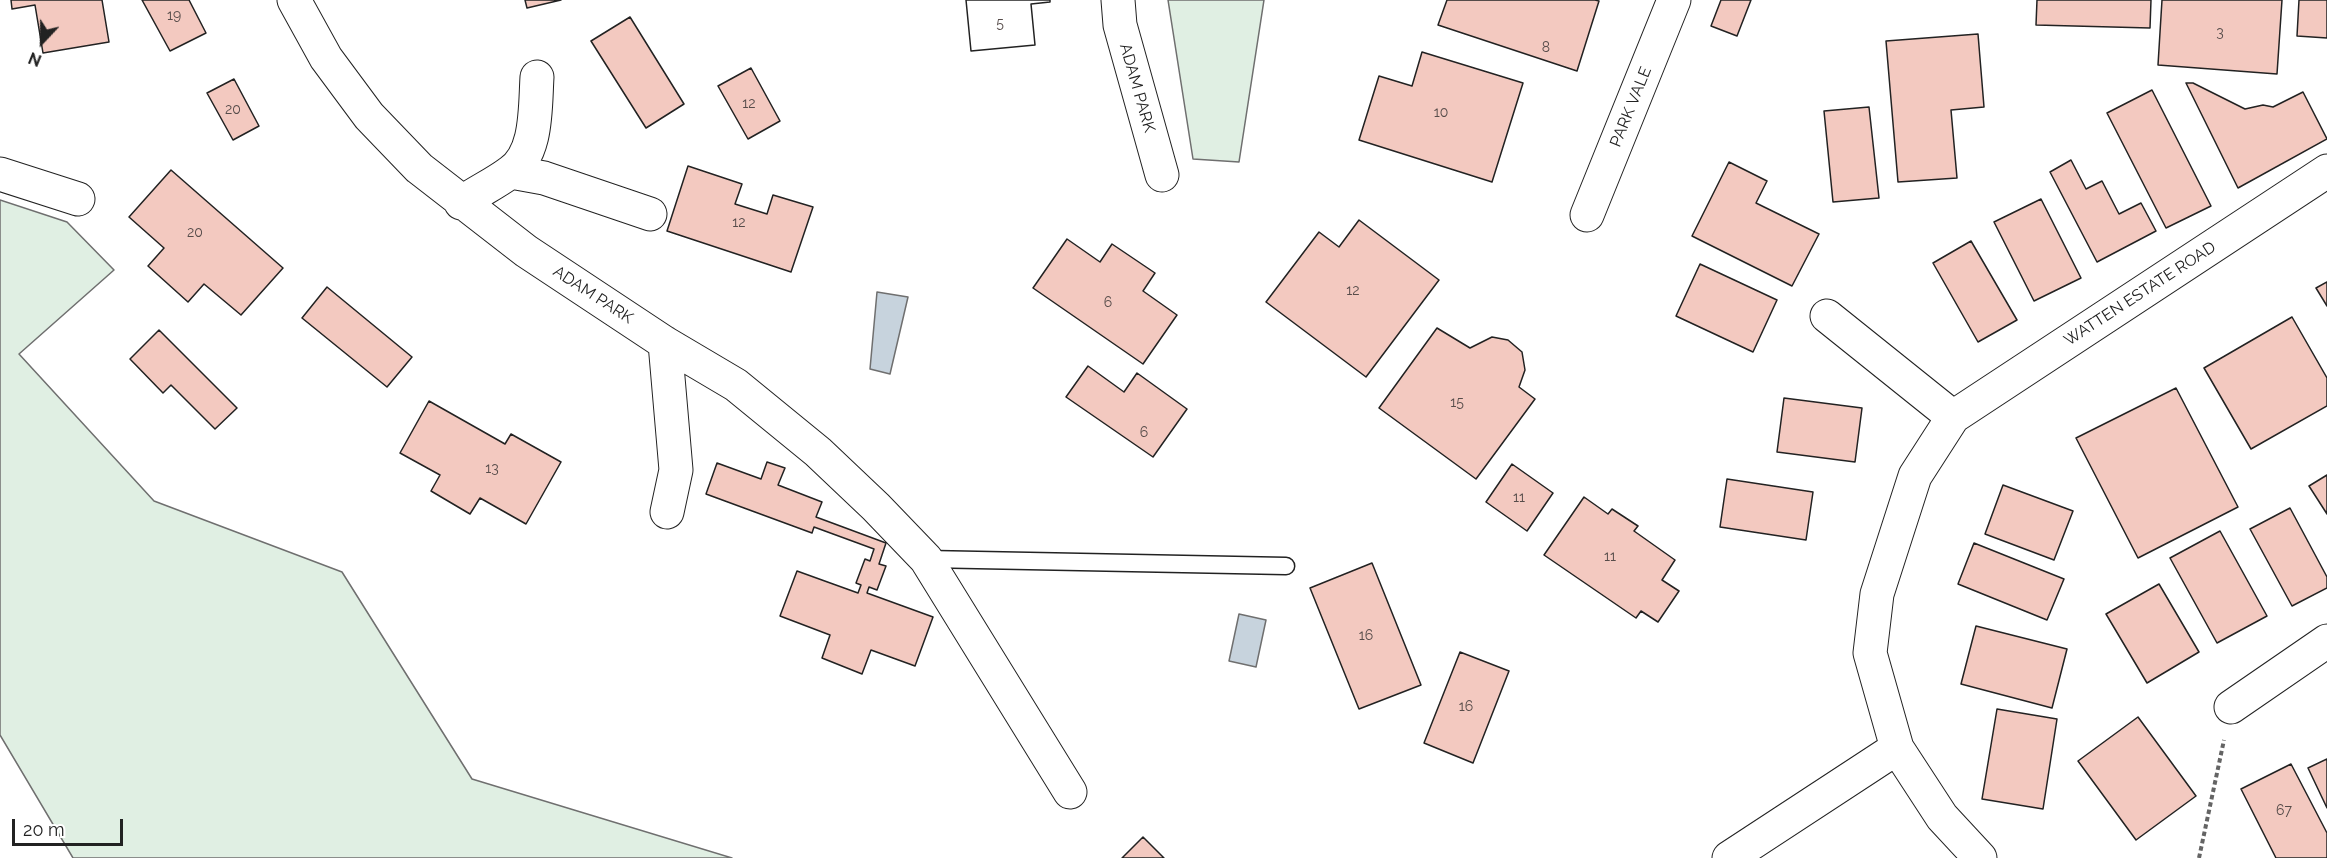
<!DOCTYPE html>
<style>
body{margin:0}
#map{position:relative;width:2327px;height:858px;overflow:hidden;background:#fff;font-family:Raleway,sans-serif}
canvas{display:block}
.north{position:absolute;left:12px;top:12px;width:60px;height:60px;-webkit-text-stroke:4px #fff;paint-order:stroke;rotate:202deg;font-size:16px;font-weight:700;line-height:24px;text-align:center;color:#222}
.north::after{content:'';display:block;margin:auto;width:21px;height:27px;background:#222;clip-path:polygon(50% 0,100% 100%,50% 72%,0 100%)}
.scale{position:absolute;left:12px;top:819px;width:111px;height:27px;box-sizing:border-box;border:3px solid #222;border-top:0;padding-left:8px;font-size:18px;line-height:21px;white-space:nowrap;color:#222;-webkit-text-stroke:4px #fff;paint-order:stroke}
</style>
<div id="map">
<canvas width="2327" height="858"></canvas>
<div class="north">N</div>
<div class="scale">20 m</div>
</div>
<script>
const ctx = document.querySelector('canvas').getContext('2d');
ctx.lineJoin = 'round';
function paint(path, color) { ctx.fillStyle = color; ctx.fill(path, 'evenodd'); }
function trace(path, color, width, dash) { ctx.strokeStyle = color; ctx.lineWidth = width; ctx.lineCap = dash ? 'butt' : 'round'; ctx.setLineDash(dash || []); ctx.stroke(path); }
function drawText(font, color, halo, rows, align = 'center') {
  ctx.font = font + ' Raleway,sans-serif'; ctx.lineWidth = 4.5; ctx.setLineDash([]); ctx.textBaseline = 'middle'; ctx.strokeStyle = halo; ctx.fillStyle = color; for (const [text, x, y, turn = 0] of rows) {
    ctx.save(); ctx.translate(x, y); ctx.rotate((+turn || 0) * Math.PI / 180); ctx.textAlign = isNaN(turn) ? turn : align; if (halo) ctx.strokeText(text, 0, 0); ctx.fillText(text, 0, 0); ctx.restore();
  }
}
const green = new Path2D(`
 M1168 0H1264L1239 162 1193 159Z
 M0 200 67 222 114 270 19 354 154 501 342 572 472 779 732 858H73L0 735Z`);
const water = new Path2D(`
 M877 292 908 297 890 374 870 369Z
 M1239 614 1266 620 1256 667 1229 661Z`);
const building = new Path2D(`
 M11 0H102L109 42 43 53 35 5 12 9Z
 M142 0H189L206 33 170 51Z
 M525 0H561L527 8Z
 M966 0H1050V2L1031 4 1035 45 971 51Z
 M966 0H1050V2L1031 4 1035 45 971 51Z
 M1447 0H1595L1599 1 1577 71 1438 25Z
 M1721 0H1751L1737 36 1711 26Z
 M2037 0H2151L2150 28 2036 25Z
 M2162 0H2282L2277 74 2158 65Z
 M2299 0H2327V38L2297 36Z
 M630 17 684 104 646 128 591 41Z
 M1978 34 1984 107 1951 110 1957 178 1898 182 1886 41Z
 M1422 52 1523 83 1492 182 1359 140 1379 76 1412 86Z
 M751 68 780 121 748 139 718 86Z
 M234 79 259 126 233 140 207 93Z
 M2186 83H2193L2245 109 2263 105 2273 107 2303 92 2327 139 2238 188Z
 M2152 90 2211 206 2166 228 2107 113Z
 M1869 107 1879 198 1833 202 1824 111Z
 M2071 160 2086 189 2102 181 2119 214 2141 203 2156 231 2097 262 2050 172Z
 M1729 162 1767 181 1756 203 1819 234 1792 286 1692 236Z
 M688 166 742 184 735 204 767 214 773 195 813 207 791 272 667 231Z
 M171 170 283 268 241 315 204 284 188 302 148 266 164 248 129 217Z
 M2041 199 2081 278 2034 301 1994 222Z
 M1359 220 1439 280 1366 377 1266 302 1319 232 1339 247Z
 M1067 239 1100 262 1112 244 1155 273 1143 291 1177 315 1143 364 1033 288Z
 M1971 241 2017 320 1978 342 1933 263Z
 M1700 264 1777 300 1753 352 1676 316Z
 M2327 282V306L2316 288Z
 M327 287 412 357 387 387 302 318Z
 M2292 317 2327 378V406L2251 449 2204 368Z
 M1437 328 1470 348 1492 337 1508 340 1522 352 1525 370 1519 387 1535 399 1476 479 1379 408Z
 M159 330 237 408 215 429 171 385 163 393 130 359Z
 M1088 366 1124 392 1137 373 1187 409 1153 457 1066 397Z
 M2176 388 2238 507 2138 558 2076 438Z
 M1784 398 1862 408 1855 462 1777 452Z
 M429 401 505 444 511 434 561 462 526 524 480 498 470 514 431 491 440 475 400 453Z
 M767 462 785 468 778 485 822 502 816 517 886 543 879 564 886 566 877 590 869 587 867 593 933 617 915 666 871 650 862 674 822 658 830 635 780 616 797 571 858 593 861 585 856 583 865 559 870 561 874 549 814 527 812 533 706 494 717 463 761 479Z
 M1512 464 1553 493 1527 531 1486 502Z
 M2327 475V514L2309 486Z
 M1727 479 1813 492 1806 540 1720 527Z
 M2003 485 2073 511 2054 560 1985 534Z
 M1584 497 1608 514 1612 509 1638 526 1634 531 1675 560 1662 580 1679 591 1658 622 1641 611 1636 618 1544 555Z
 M2290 508 2327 577V588L2292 606 2250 529Z
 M2220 531 2267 616 2217 643 2170 558Z
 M1974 543 2064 579 2047 620 1958 584Z
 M1372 563 1421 685 1359 709 1310 588Z
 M2159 584 2199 652 2147 683 2106 614Z
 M1976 626 2067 649 2052 708 1961 684Z
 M1460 652 1509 671 1473 763 1424 743Z
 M1997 709 2057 719 2043 809 1982 799Z
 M2138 717 2196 796 2136 840 2078 761Z
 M2327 759V808L2308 768Z
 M2291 764 2327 833V858H2276L2241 789Z
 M1143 837 1164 858H1122Z`);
const path = new Path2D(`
 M2199 858 2224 740`);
const lane = new Path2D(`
 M926 559 1286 566`);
const street = new Path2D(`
 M294 0 326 58 369 116 419 168 526 251 665 343 736 385 818 452 876 507 926 559 1070 792
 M1118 0 1120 25 1162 175
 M511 172 544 178 650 214
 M0 174 78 199
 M461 203C477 192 494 184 509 173 538 155 535 107 537 77
 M1587 215 1674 0
 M1827 316 1953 417
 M665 343 676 470 667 512
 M2231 707 2327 641
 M1729 858 1897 748
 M1980 858 1942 817 1897 748 1870 653 1877 594 1915 476 1953 417 2327 171`);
const numberNames = [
 ["19",174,16],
 ["5",1000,24],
 ["3",2220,33],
 ["8",1546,48],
 ["12",749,104],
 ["20",233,110],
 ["10",1441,113],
 ["12",739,223],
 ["20",195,233],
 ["12",1353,291],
 ["6",1108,303],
 ["15",1457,403],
 ["6",1144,433],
 ["13",492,469],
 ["11",1519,498],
 ["11",1610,557],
 ["16",1366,636],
 ["16",1466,707],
 ["67",2284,811]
];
const streetNames = [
 ["ADAM PARK",1137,88,74],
 ["PARK VALE",1631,107,-68],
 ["WATTEN ESTATE ROAD",2140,294,-33],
 ["ADAM PARK",593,295,33]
];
paint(green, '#e0efe3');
trace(green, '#6f6f6f', 1.5);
paint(water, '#c7d3dd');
trace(water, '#6f6f6f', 1.5);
paint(building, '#f3c9c0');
trace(building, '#222', 1.5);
trace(lane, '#222', 19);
trace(street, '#222', 35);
trace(path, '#646464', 4, [4.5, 3]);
trace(lane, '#fff', 16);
trace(street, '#fff', 33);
drawText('14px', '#564c4a', null, numberNames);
drawText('16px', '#222', '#fff', streetNames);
</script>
